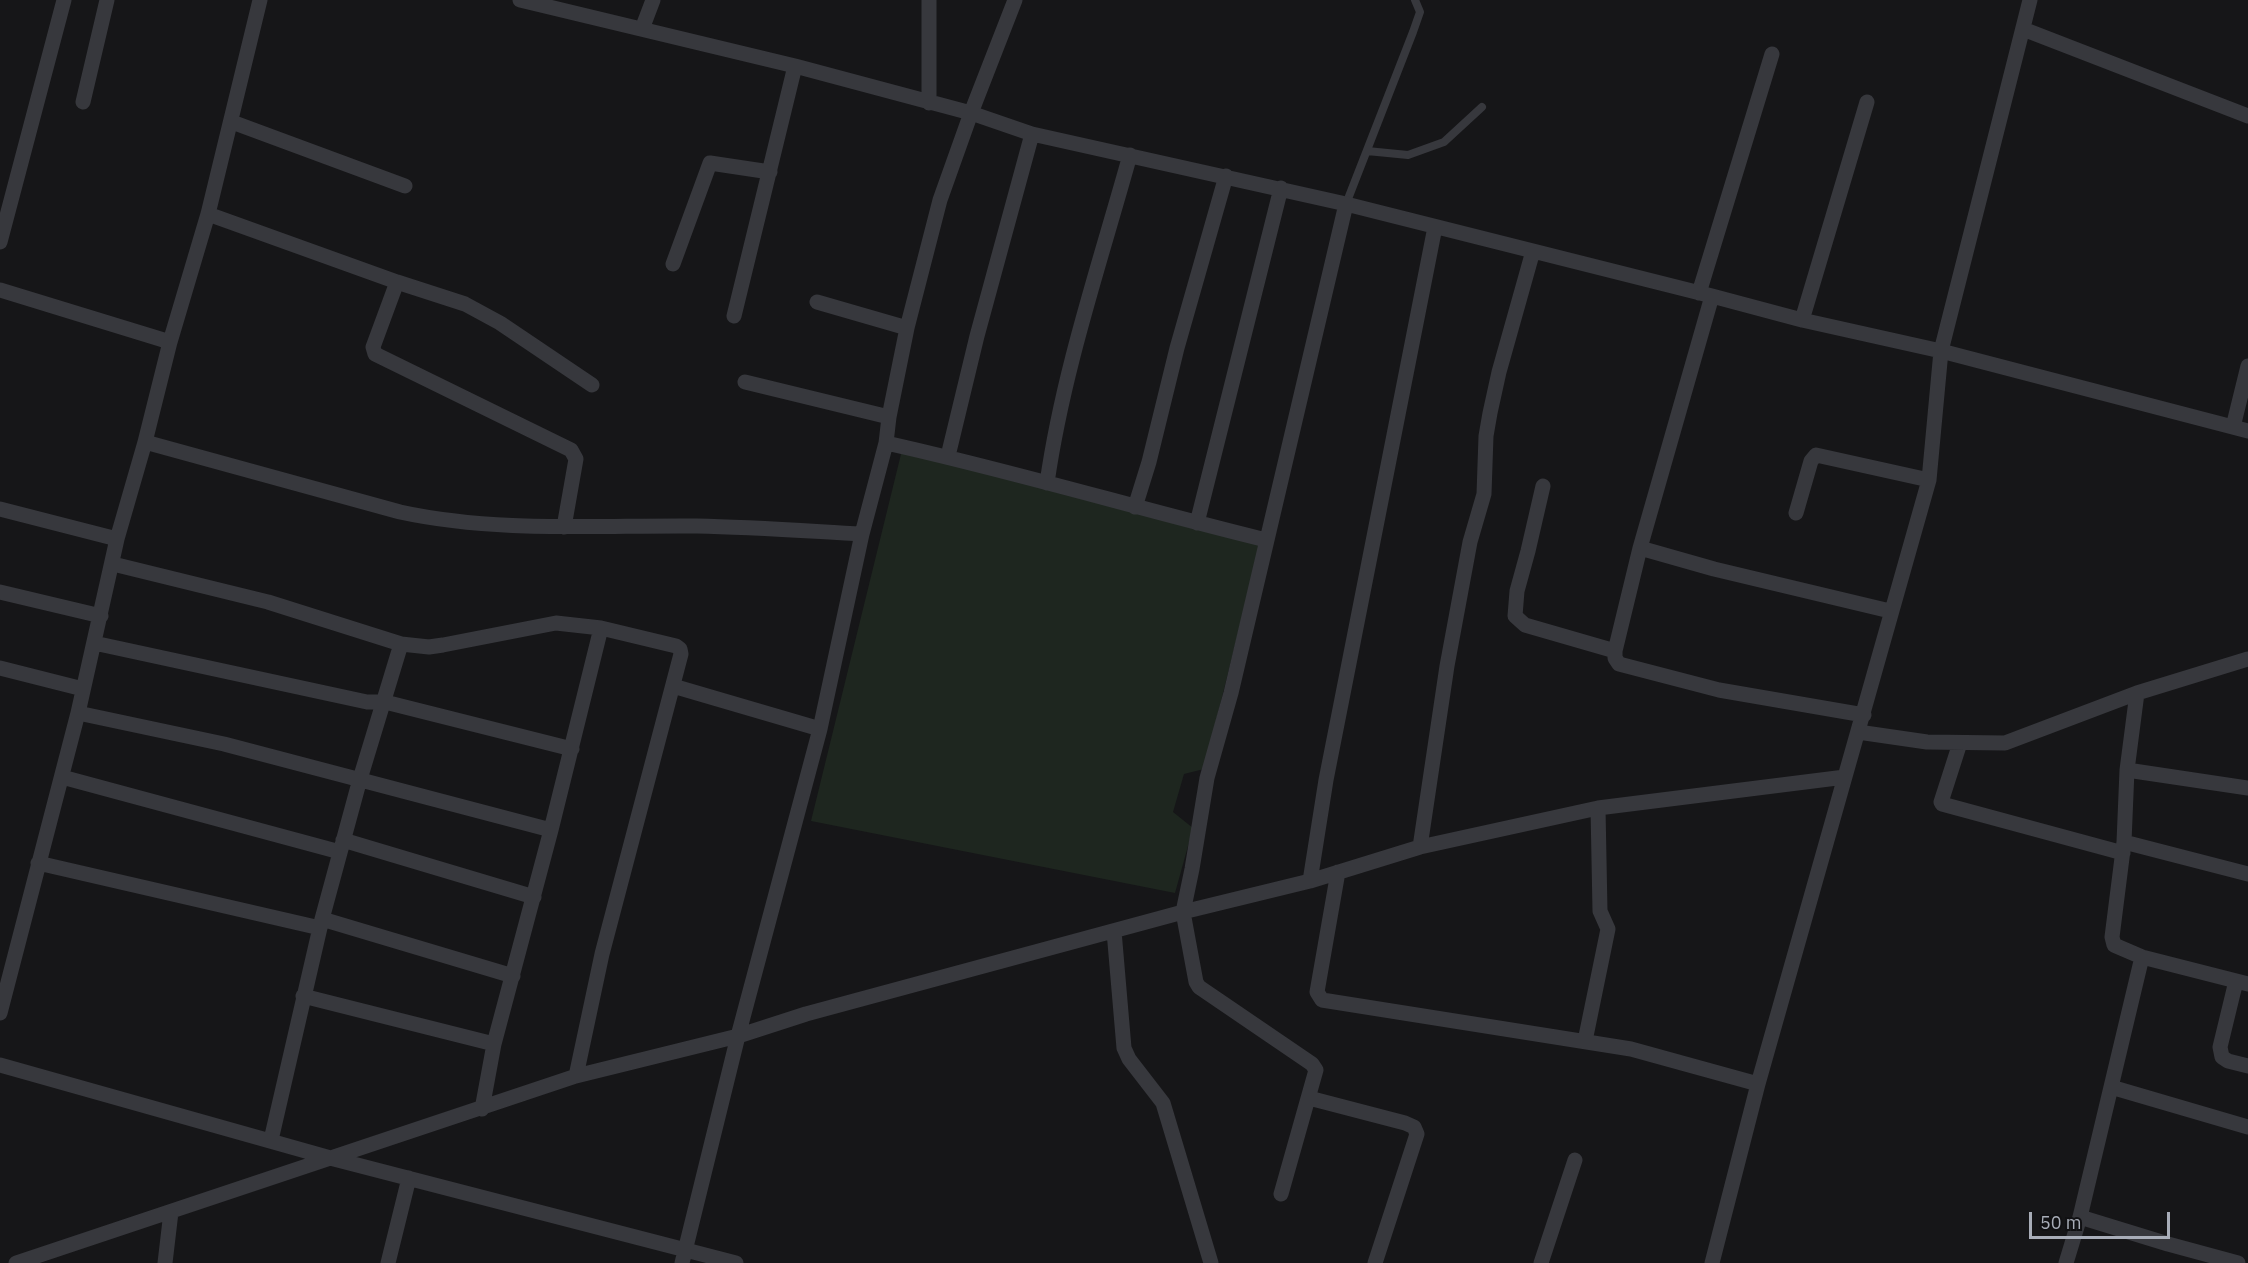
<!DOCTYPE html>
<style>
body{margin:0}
#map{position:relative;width:2248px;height:1263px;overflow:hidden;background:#161618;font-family:"IBM Plex Sans",sans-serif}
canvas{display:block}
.scale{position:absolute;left:2029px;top:1212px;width:141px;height:27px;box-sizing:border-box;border:3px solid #a8adb8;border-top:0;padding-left:8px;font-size:18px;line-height:21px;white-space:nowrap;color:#a8adb8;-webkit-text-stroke:4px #111113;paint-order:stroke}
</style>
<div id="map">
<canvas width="2248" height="1263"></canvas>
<div class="scale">50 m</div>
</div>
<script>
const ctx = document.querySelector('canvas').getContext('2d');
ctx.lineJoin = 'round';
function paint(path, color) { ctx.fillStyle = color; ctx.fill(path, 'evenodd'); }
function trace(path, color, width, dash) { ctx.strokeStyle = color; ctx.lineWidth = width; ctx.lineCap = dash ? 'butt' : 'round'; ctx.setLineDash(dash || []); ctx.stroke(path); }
const green = new Path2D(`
 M902 450 1260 545 1204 769 1184 774 1173 812 1193 828 1175 893 811 821Z`);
const lane = new Path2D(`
 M1367 151 1408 155 1444 142 1482 107
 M1346 204 1413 32 1420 12 1415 0`);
const street = new Path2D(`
 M520 0 795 66 971 113 1032 134 1346 204 1712 296 1802 320 1941 351 2248 431
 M929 0V103
 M642 29 653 0
 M2023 29 2248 116
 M83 102 107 0
 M232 122 405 186
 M208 214 397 282 465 304 500 323 592 385
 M0 242 64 0
 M673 264 710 163 770 172
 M397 282 373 347 375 354 571 450 576 459 564 527
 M0 290 170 342
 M1699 293 1772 54
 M1712 296 1640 548 1615 651V658L1619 664 1719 690 1864 715
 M817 302 907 328
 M734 316 795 66
 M1802 320 1867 102
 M745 382 889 417
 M2233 427 2248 366
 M145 442 400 512C497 533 598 525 697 526 752 527 807 531 862 534
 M886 443C1013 471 1139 509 1266 540
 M948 456 977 336 1032 134
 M1047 483C1063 371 1100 263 1130 155
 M1543 486 1528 551 1517 591 1515 616 1525 625 1615 651
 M1135 507 1149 462 1177 348 1226 176
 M0 509 117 539
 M1796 513 1811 461 1816 455 1929 480
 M1197 523 1281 188
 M1640 548 1714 569 1890 611
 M113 564 268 602 401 644 429 647 443 645 556 623 601 628 676 646 680 649 681 654 602 954 576 1076
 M0 592 101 616
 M94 643 367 702H385L572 749
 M0 668 83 689
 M673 686 820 729
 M2137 693 2127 770 2124 842 2112 937 2114 945 2142 957 2248 984
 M78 713 224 744 551 830
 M1858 732 1927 742 2005 743 2137 693 2248 659
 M1960 743 1941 802 1942 804 2123 853
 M2127 770 2248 788
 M62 777 340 852
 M343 840 534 897
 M2124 842 2248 874
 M1420 847 1447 666 1470 542 1484 494 1486 436 1490 413 1499 372 1533 251
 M38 863 320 928
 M1338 872 1317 992 1322 1000 1631 1049 1758 1084
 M1310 881 1326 780 1435 227
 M322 919 513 976
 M1114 931 1124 1048 1129 1059 1163 1103 1211 1263
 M2236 981 2220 1047 2222 1057 2228 1061 2248 1066
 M303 996 494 1044
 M0 1013 78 713 117 539 145 442 170 342 208 214 260 0
 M1585 1041 1608 929 1600 911 1598 808
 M0 1065 334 1159 736 1263
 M2111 1087 2248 1127
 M1309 1098 1405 1123 1414 1127 1417 1134 1375 1263
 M482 1109 494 1044 551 830 601 628
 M271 1140 322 919 360 779 401 644
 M1281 1194 1316 1070 1312 1064 1199 987 1196 982 1183 912 1192 869 1207 778 1231 693 1346 204
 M2080 1217 2168 1244 2238 1263
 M16 1263 576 1076 738 1036 806 1014 1183 912 1310 881 1420 847 1598 808 1845 777
 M165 1263 171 1212
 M388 1263 409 1178
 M682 1263 738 1036 820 729 862 534 886 443 889 417 907 328 940 200 971 113 1015 0
 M1541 1263 1575 1160
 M1712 1263 1758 1084 1929 480 1941 351 2030 0
 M2066 1263 2080 1217 2142 957`);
paint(green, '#1e261f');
trace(lane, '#37383d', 8);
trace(street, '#37383d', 15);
</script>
